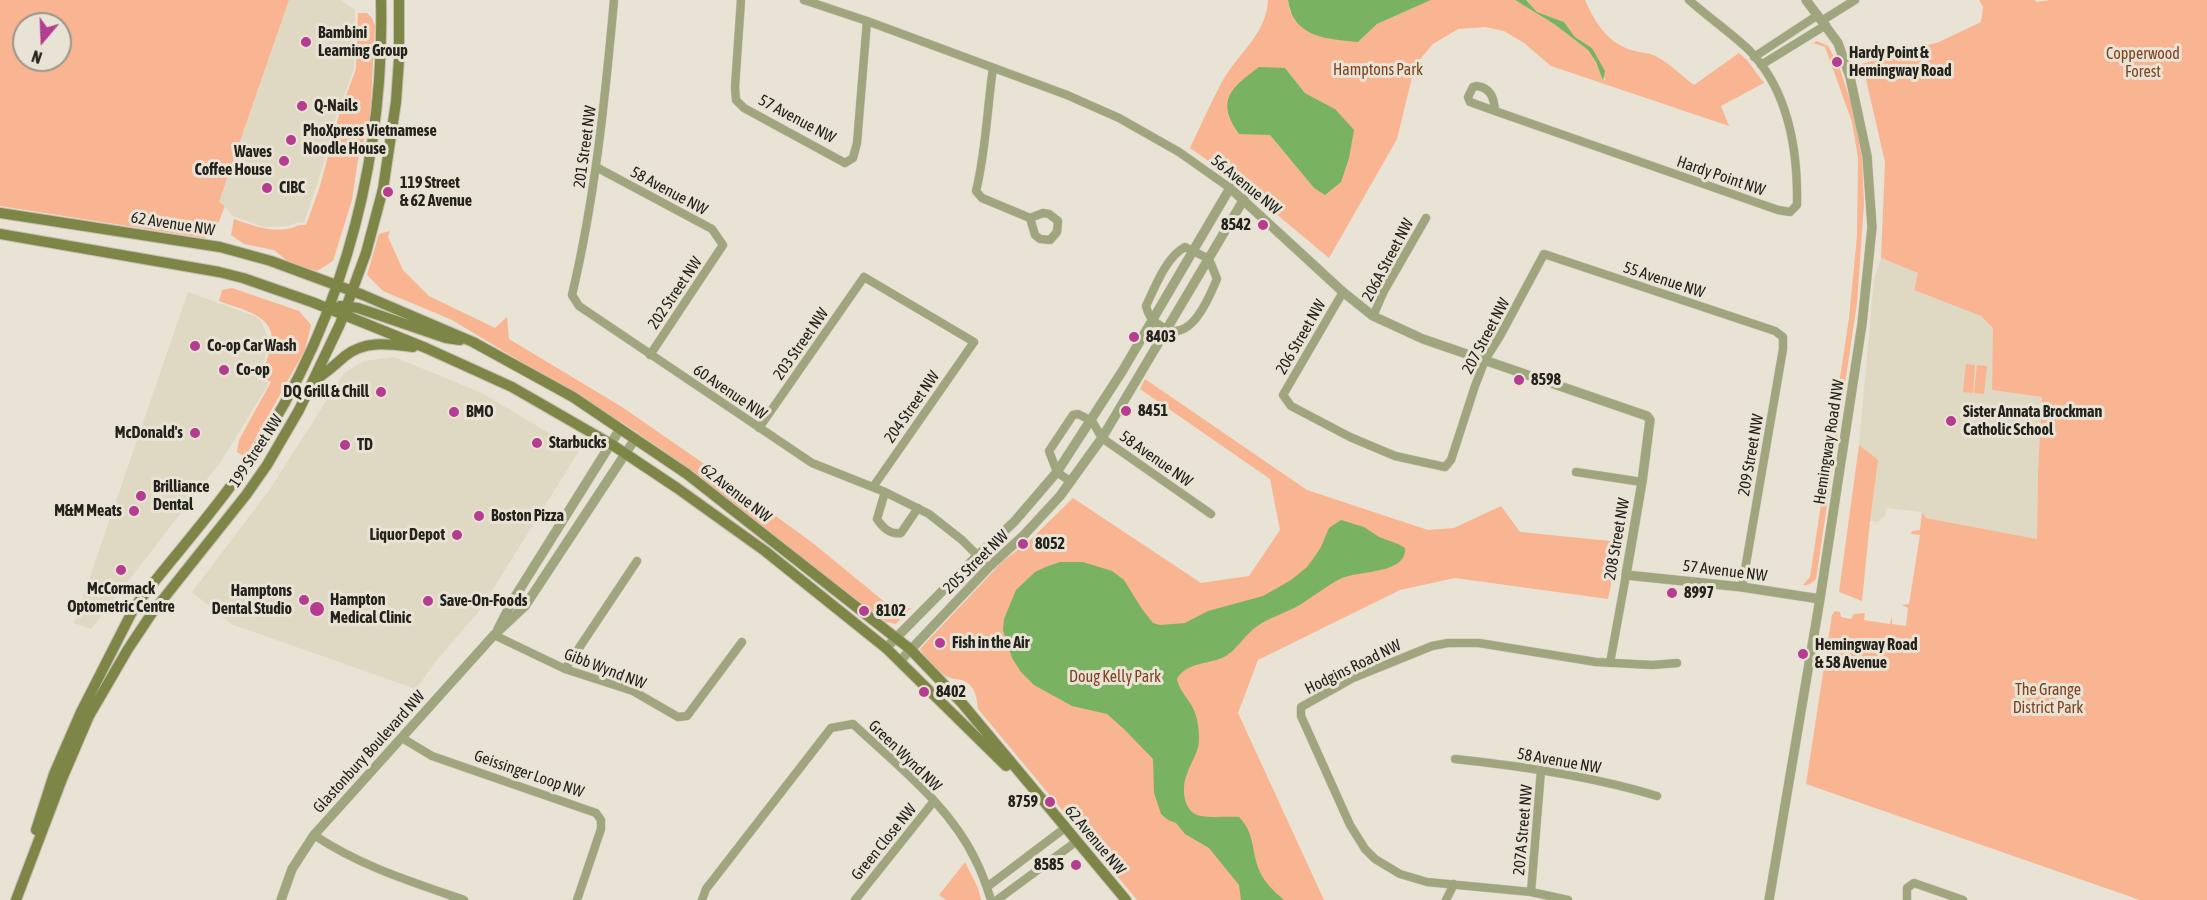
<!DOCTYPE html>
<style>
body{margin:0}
#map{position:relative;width:2207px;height:900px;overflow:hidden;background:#e8e3d4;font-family:"Asap Condensed",sans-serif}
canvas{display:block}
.north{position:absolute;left:12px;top:12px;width:60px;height:60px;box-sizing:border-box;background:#e8e3d4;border:2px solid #9a968b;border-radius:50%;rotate:199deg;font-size:16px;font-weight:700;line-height:24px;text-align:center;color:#24221d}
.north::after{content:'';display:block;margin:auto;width:21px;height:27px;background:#b43c91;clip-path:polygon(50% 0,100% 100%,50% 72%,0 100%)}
</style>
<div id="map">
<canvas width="2207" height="900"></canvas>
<div class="north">N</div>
</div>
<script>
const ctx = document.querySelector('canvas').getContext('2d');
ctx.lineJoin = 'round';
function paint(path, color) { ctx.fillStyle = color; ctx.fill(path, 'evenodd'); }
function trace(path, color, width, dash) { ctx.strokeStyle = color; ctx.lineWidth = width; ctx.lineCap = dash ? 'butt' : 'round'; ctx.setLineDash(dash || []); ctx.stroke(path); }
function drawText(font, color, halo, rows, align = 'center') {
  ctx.font = font + ' "Asap Condensed",sans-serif'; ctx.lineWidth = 6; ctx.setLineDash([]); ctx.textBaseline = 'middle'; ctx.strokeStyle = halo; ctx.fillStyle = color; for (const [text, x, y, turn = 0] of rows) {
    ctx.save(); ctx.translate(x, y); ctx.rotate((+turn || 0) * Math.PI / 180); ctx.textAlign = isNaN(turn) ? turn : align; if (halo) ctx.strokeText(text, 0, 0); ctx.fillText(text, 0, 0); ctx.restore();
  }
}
const built = new Path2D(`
 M289 0H341L355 10 354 69 336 116 321 172 304 223 298 222 289 226 264 227 233 216 225 206 219 203Z
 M1881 258 1918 273 1914 290 1981 316 1994 328 1992 390 2042 397 2038 472 2037 539 1926 518 1922 512 1886 508 1885 516 1878 522 1870 521 1878 460 1859 445 1874 280Z
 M188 292 255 316 261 321 270 343 257 379 269 383 222 460 91 629 74 623Z
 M394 357 482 393 579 451 480 610 436 661 416 689 231 624 192 592 270 489 344 373 364 361Z`);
const green = new Path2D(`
 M0 0H289L219 202 225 206 214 234 204 238 0 206ZM24 24H60V60H24Z
 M1268 0H1288L1290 12 1358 42 1377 24 1431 0H1515L1554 24 1588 50 1596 62 1603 81 1605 79 1592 48 1575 37 1564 22 1537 12 1526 0H1585C1595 23 1609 45 1635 51 1642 53 1651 53 1657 57 1670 64 1682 76 1694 85L1739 53 1747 60 1764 83 1721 106 1729 126 1551 66 1524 43 1504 31 1485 27 1458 29 1433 44 1415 65 1397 139 1329 258 1233 178 1190 148C1201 125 1211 102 1223 80 1238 54 1267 33 1268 0ZM1285 68 1305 93 1335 109 1314 188 1270 135Z
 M1979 0H2035L2036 2 2050 0H2207V900H2140L1806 784 1832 615 1835 611 1840 612 1841 617 1851 619 1854 614 1865 613 1864 620 1890 624 1892 616V624L1906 626 1908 608 1902 605 1909 604 1920 535 1911 534 1912 531 1920 530 1922 512 1926 518 2037 539 2038 472 2042 397 1992 390 1993 328 1981 316 1914 290 1918 273 1881 258 1885 162 1865 75 1861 64 1939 42 1981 22 1983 7Z
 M358 13H367L372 18 375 26 370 120 358 160 352 200 333 261 317 271 289 262 274 250 244 244 231 235 234 219C251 225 269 232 287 229 295 228 298 224 306 225L320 186 339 115 356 69Z
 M1817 41 1828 46 1839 66 1852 106 1862 158 1864 204 1857 303 1816 579C1812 583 1808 586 1803 585L1810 577 1849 318 1857 236 1858 158 1852 122 1825 47 1813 43Z
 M390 231 388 237 403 270 429 296 495 328 507 317 509 339 622 407 713 470 814 544 892 608H911L896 624 886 622 742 513 701 477 626 425 452 320 383 291 367 275 379 234Z
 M232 288 299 311 311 325 305 350 245 457 237 452 239 440 271 382 260 377C264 367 269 356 271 345 278 315 239 309 219 301L222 290Z
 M1966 364 1975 365 1973 393 1963 392Z
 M1977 365 1987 366 1984 394 1974 393Z
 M1145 379 1307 490 1428 530 1454 528 1501 506 1520 532 1620 542 1608 599 1455 578 1400 590 1258 660 1238 713 1324 900H1137L978 709C977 697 975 685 962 680 957 679 952 679 948 677 936 672 927 659 920 649L1003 561 1027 543 1073 498 1201 583 1249 576 1280 530 1270 479 1140 389Z
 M1859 445 1878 460 1870 521 1862 601 1839 592Z
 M965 862 978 888 981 900H946L939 895Z`);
const water = new Path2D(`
 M1288 0H1431L1377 24 1358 42C1328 39 1293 38 1288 0Z
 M1515 0H1526L1537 12 1564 22 1575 37 1592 48 1605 71 1603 81 1596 62 1588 50 1554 24Z
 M1259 67 1285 68 1305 93 1335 109 1354 130 1349 158 1341 182 1325 195 1314 188 1270 135 1239 134C1215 100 1231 88 1259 67Z
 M1341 520 1364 527 1379 537 1398 544 1405 548C1407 575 1357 570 1340 579 1326 586 1314 596 1301 604 1287 613 1269 617 1256 627 1245 635 1237 649 1226 656 1210 665 1187 661 1177 679 1179 689 1185 695 1190 703 1197 713 1199 727 1199 739 1199 752 1191 762 1187 774 1181 788 1183 813 1201 816 1214 818 1226 816 1239 817 1252 830 1252 844 1256 861 1260 878 1271 889 1284 900H1241L1239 885 1209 848 1185 834 1176 823 1168 820 1161 814 1154 793 1153 759 1124 729 1107 714 1072 706 1034 685 1021 672 1012 658 1003 630 1004 619 1016 590 1035 572 1048 566 1060 562H1083L1112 571 1124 580 1142 609 1153 623 1160 625 1185 623 1208 611 1263 596 1291 580 1307 567 1315 556 1321 547 1329 528Z`);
const minor = new Path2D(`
 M614 0C605 100 595 198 572 295L579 306 812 463 885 492 929 514 962 540 989 567
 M741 0 735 87 736 100 744 108 845 163 853 158 857 143 867 21
 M804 0 867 21 1067 95 1119 118 1179 152 1230 188
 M1823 20 1855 0
 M1754 57 1818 15
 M1761 65 1826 25
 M993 68C987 109 986 151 976 191L982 198 1030 218
 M1495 111 1470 102 1468 97 1473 87 1477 86C1491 88 1494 98 1495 111L1778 210 1790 212 1797 205C1798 150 1789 91 1749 50 1730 32 1708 17 1689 0
 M596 167 712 229 723 245 650 355
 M1043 213 1049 214 1058 221 1057 232 1050 240 1040 239 1035 235 1030 218Z
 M1185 247 1209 259 1217 279C1209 298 1191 343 1164 328 1154 322 1149 318 1146 306 1155 287 1166 257 1185 247Z
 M1343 292 1283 395 1291 406 1350 437 1395 456 1445 467 1451 460 1475 386 1485 360 1500 336 1544 254 1775 331 1783 337V349L1742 587
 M1373 316 1384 291 1426 218
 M759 428 864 277 974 342 873 487
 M1576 472 1642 482
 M1071 482 1057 472 1049 451 1073 415 1078 414 1092 421 1102 438 1211 514
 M885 492 877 519C883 528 890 535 901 533L918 508
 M494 635 565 669 633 691 678 717 687 716 742 642
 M1610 663 1626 575
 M565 669 637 561
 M402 738 432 756 596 813 601 820V829L577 900
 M1455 759C1522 766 1592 776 1657 796
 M314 835C360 866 412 882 464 900
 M987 887 1065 828
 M1531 892 1541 770
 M702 900 706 889 831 728 853 724C897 765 950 806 976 861 982 873 987 887 991 900
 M855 900 934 801
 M997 900 1077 841
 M1446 900 1454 884
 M1568 900 1531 892 1427 882 1400 874 1375 859 1365 849 1350 825 1301 716V707L1353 678 1432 646 1448 643H1479L1596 662 1653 665 1677 663
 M1907 900V888L1914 883 1963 900`);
const tertiary = new Path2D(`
 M498 629 513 600 620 429
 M886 648 977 556 1014 522 1057 472 1123 370 1230 188 1343 292 1373 316 1423 339 1647 416 1650 420 1642 482 1626 575 1742 587 1820 599
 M900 661 989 567 1024 535 1060 496 1102 438 1244 199
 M281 900 292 869 314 835 494 635 525 606 635 439
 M1769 900 1820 599 1862 324 1872 227 1867 156 1850 77 1838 43 1806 0`);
const secondary = new Path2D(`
 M0 213 220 247 271 261 363 295 473 342 573 397 687 474 910 649 961 702 1126 900
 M0 234 219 272 243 278 312 302 426 348 512 387 611 444 677 488 765 551 886 648 1006 766
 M340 306 358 308 446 338 460 340
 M315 380C326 373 335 365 345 356 365 340 389 344 413 347
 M36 830 54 774 81 712 132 612 139 601C170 561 203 524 233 483 336 345 385 171 381 0
 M16 900 62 779 89 716 128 649 152 613 246 495 267 465 299 410 340 324 366 253 383 189 396 102 399 59V0`);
const markers = [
 [306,42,6,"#b43c91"],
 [1837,62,6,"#b43c91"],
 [302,106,6,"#b43c91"],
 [291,140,6,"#b43c91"],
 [284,161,6,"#b43c91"],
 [267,188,6,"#b43c91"],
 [388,192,6,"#b43c91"],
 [1263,225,6,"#b43c91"],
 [1134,337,6,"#b43c91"],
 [195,346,6,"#b43c91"],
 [224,370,6,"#b43c91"],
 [1519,380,6,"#b43c91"],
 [381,392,6,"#b43c91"],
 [1126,411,6,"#b43c91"],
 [454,412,6,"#b43c91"],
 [1951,421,6,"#b43c91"],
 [195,433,6,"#b43c91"],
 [537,443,6,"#b43c91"],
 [345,445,6,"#b43c91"],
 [141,496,6,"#b43c91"],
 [134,511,6,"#b43c91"],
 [479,516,6,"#b43c91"],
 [457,535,6,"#b43c91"],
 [1023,544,6,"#b43c91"],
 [121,570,6,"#b43c91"],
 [1672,593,6,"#b43c91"],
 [304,600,6,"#b43c91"],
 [428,601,6,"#b43c91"],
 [317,609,8,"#b43c91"],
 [864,611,6,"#b43c91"],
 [940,643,6,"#b43c91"],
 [1803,654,6,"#b43c91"],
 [924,692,6,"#b43c91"],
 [1050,802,6,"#b43c91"],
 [1076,865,6,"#b43c91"]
];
const poiNames = [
 ["Bambini",318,33],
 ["Learning Group",318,51],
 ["Hardy Point &",1849,53],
 ["Hemingway Road",1849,71],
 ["Q-Nails",314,106],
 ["PhoXpress Vietnamese",303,131],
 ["Noodle House",303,149],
 ["Waves",272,152,"right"],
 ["Coffee House",272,170,"right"],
 ["119 Street",400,183],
 ["& 62 Avenue",400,201],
 ["CIBC",279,188],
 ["8542",1251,225,"right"],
 ["8403",1146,337],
 ["Co-op Car Wash",207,346],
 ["Co-op",236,370],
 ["8598",1531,380],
 ["DQ Grill & Chill",369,392,"right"],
 ["8451",1138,411],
 ["BMO",466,412],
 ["Sister Annata Brockman",1963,412],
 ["Catholic School",1963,430],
 ["McDonald's",183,433,"right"],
 ["Starbucks",549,443],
 ["TD",357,445],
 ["Brilliance",153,487],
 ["Dental",153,505],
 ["M&M Meats",122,511,"right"],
 ["Boston Pizza",491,516],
 ["Liquor Depot",445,535,"right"],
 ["8052",1035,544],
 ["McCormack",121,589,"center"],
 ["Optometric Centre",121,607,"center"],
 ["Hamptons",292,591,"right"],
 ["Dental Studio",292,609,"right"],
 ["8997",1684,593],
 ["Hampton",330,600],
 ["Medical Clinic",330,618],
 ["Save-On-Foods",440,601],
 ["8102",876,611],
 ["Fish in the Air",952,643],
 ["Hemingway Road",1815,645],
 ["& 58 Avenue",1815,663],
 ["8402",936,692],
 ["8759",1038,802,"right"],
 ["8585",1064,865,"right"]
];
const parkNames = [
 ["Copperwood",2143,54],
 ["Forest",2143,72],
 ["Hamptons Park",1378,70],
 ["Doug Kelly Park",1115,677],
 ["The Grange",2048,690],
 ["District Park",2048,708]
];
const streetNames = [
 ["57 Avenue NW",797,119,28],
 ["201 Street NW",585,147,-82],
 ["Hardy Point NW",1721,176,19],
 ["56 Avenue NW",1246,185,39],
 ["58 Avenue NW",669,191,28],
 ["62 Avenue NW",173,224,9],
 ["206A Street NW",1388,260,-62],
 ["55 Avenue NW",1664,280,18],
 ["202 Street NW",675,293,-56],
 ["207 Street NW",1486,336,-62],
 ["206 Street NW",1301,337,-60],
 ["203 Street NW",801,344,-55],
 ["60 Avenue NW",730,392,34],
 ["204 Street NW",912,407,-55],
 ["Hemingway Road NW",1829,442,-81],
 ["199 Street NW",256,451,-57],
 ["209 Street NW",1751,455,-80],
 ["58 Avenue NW",1156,459,35],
 ["62 Avenue NW",736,493,38],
 ["208 Street NW",1617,539,-80],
 ["205 Street NW",976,562,-44],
 ["57 Avenue NW",1725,571,7],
 ["Hodgins Road NW",1353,667,-26],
 ["Gibb Wynd NW",605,669,21],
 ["Glastonbury Boulevard NW",369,752,-48],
 ["Green Wynd NW",905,756,44],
 ["58 Avenue NW",1559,761,10],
 ["Geissinger Loop NW",529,774,19],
 ["207A Street NW",1523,830,-85],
 ["62 Avenue NW",1095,840,50],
 ["Green Close NW",884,842,-51]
];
paint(built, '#dfd8c2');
paint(green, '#f9b491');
paint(water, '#79b361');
trace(minor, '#c5c0b3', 9);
trace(tertiary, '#c5c0b3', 10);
trace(secondary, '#c5c0b3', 12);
trace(minor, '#9fa57c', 8);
trace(tertiary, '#9fa57c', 9);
trace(secondary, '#7e8647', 10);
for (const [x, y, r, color] of markers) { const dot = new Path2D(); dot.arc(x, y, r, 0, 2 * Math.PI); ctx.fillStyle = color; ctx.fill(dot); trace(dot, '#e8e3d4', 2); }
drawText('bold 16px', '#24221d', '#e8e3d4', poiNames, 'left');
drawText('16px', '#7e4321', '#e8e3d4', parkNames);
drawText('16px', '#24221d', '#e8e3d4', streetNames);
</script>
